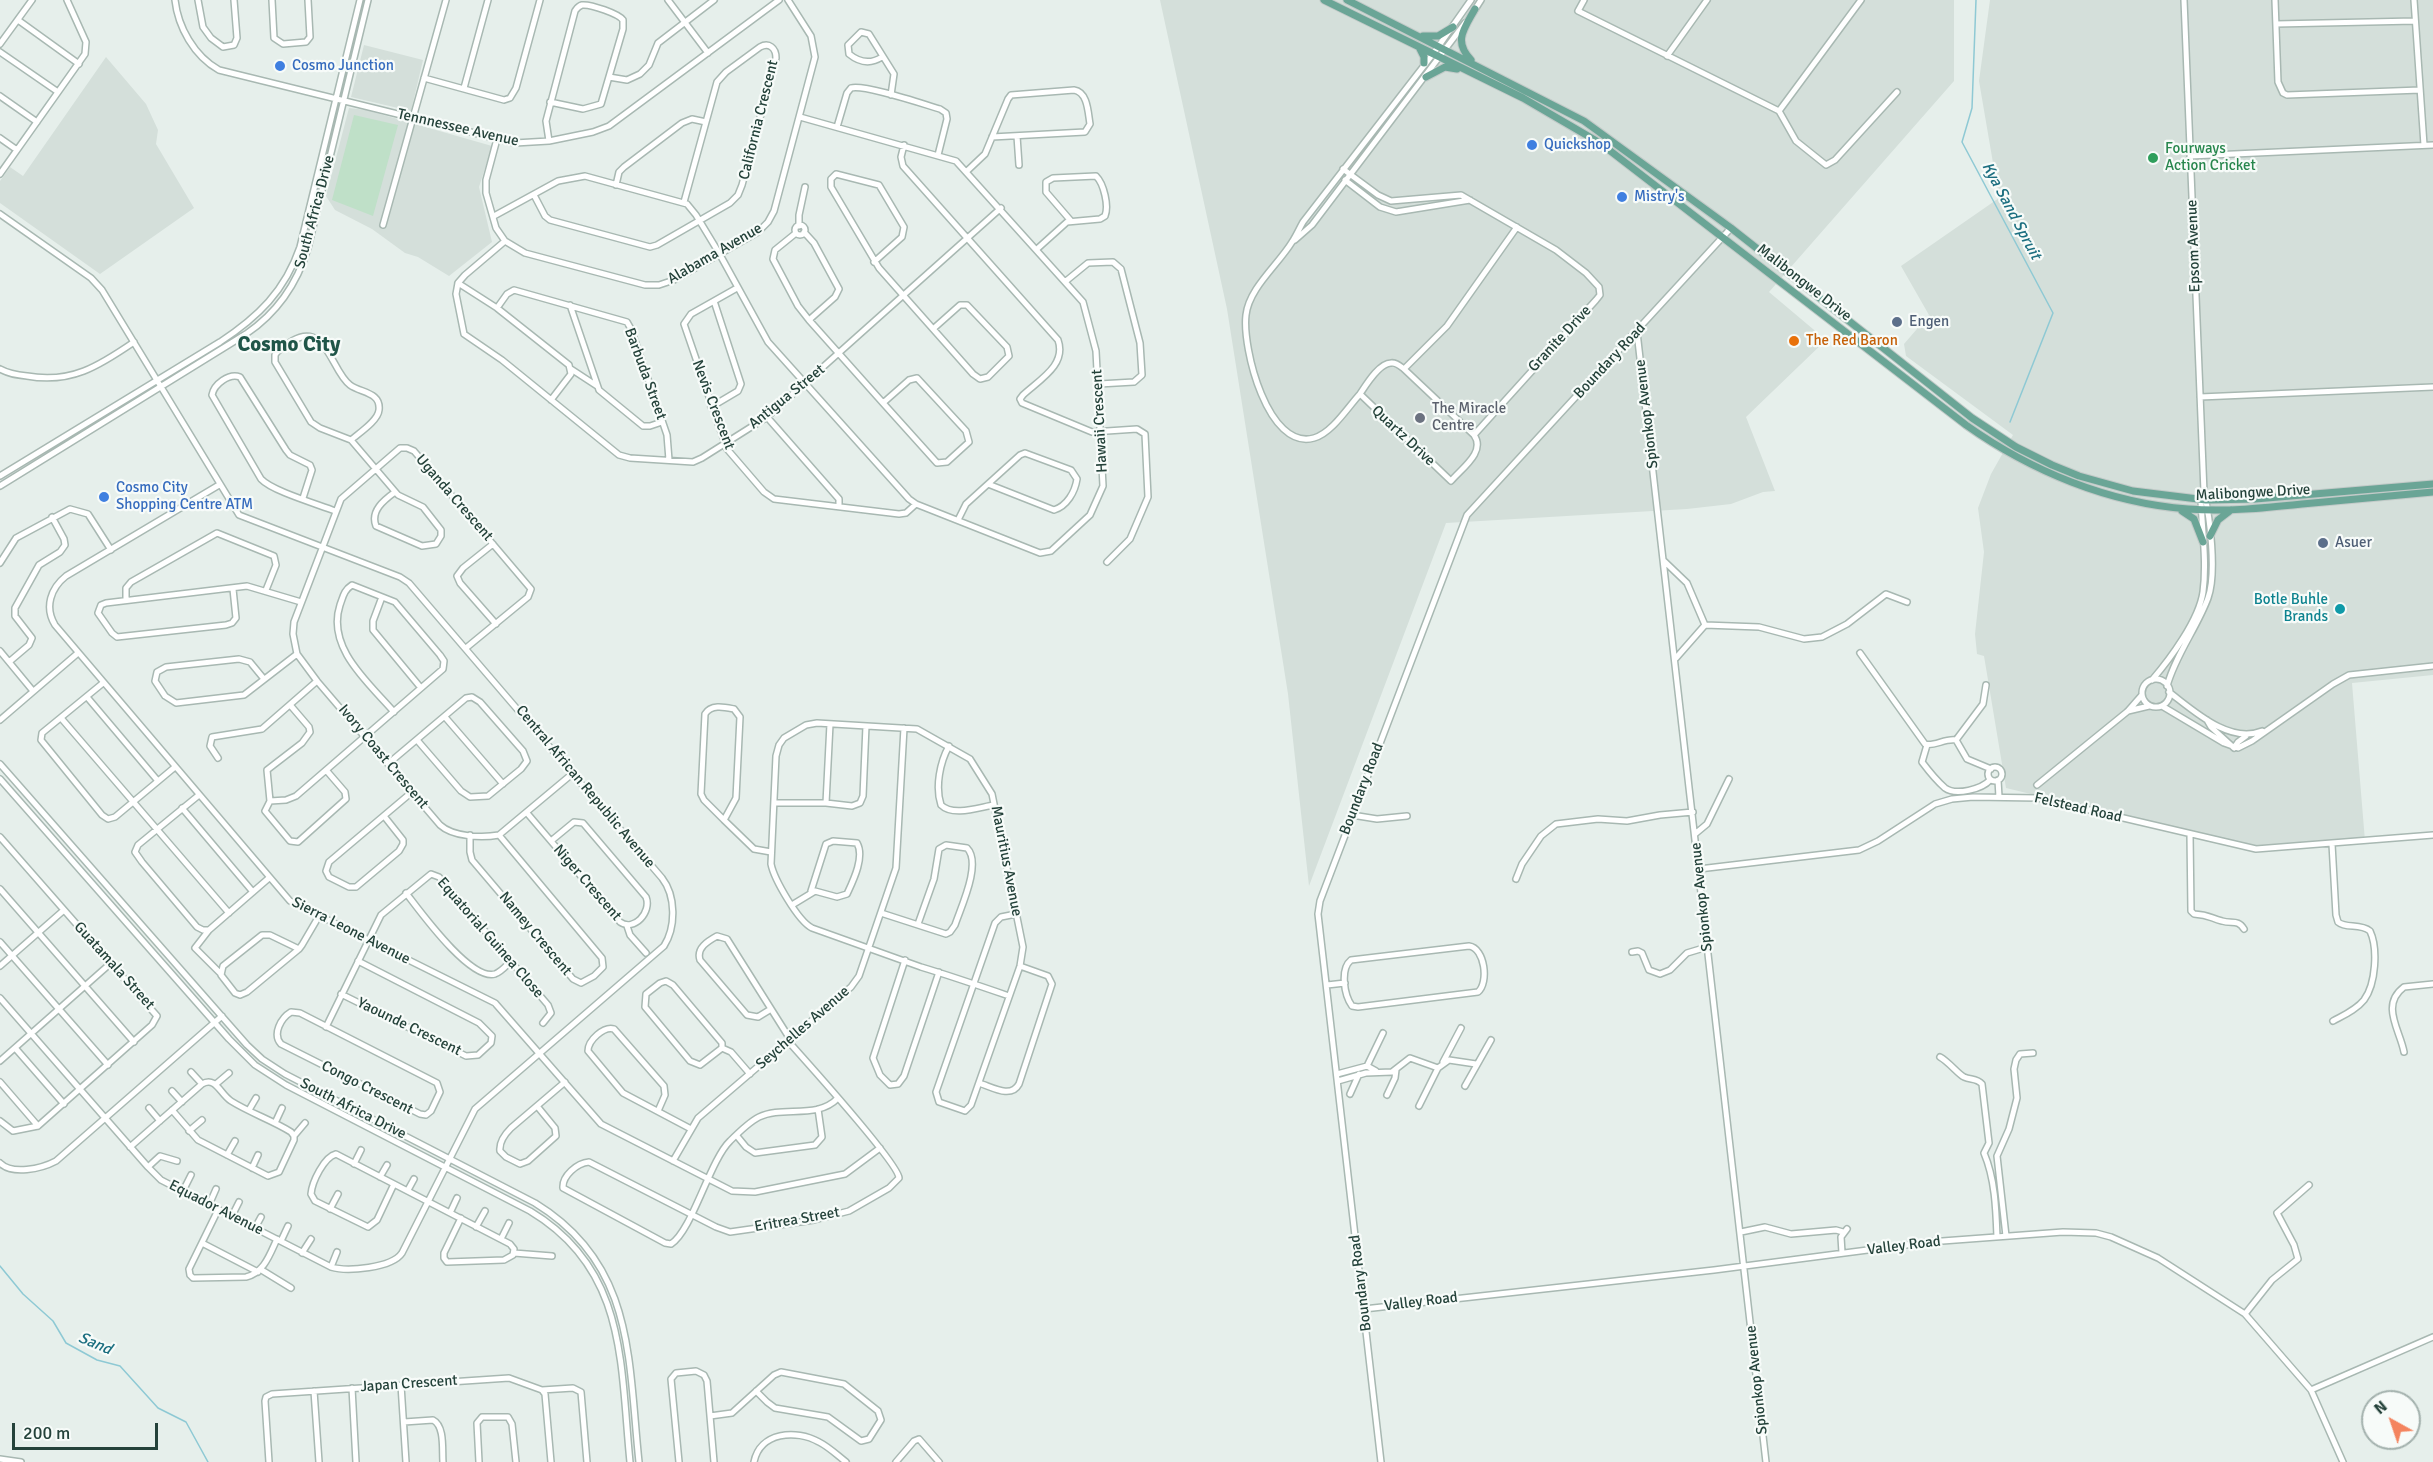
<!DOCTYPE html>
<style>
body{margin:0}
#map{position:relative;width:2433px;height:1462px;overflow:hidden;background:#e6efeb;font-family:Signika,sans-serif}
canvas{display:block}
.north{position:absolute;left:2361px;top:1390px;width:60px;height:60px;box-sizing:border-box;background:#f7fbf9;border:2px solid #a3b1ad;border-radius:50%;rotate:320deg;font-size:16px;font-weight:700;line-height:24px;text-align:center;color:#24423a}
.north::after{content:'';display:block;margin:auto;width:21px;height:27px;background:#f4845f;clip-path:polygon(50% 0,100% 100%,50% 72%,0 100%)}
.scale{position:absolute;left:12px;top:1423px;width:146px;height:27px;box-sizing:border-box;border:3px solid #24423a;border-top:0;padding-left:8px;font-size:18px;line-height:21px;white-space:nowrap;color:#24423a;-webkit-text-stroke:4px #f7fbf9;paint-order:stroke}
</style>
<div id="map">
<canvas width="2433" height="1462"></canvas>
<div class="north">N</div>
<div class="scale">200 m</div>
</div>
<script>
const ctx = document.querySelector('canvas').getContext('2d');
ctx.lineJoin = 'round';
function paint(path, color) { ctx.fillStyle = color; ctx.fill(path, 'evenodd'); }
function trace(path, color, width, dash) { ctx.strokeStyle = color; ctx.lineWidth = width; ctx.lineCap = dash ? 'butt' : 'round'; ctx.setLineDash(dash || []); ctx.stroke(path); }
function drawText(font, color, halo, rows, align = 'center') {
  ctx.font = font + ' Signika,sans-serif'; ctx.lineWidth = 4.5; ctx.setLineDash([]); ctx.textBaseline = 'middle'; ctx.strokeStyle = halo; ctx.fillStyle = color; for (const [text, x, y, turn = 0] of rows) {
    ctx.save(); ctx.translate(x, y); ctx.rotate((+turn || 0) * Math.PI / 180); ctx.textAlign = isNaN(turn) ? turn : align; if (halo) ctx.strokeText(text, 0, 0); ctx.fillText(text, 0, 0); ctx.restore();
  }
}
const built = new Path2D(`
 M1160 0H1954V81L1769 292 1826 340 1746 417 1775 491 1763 492 1731 504 1687 509 1446 523 1309 886 1288 694 1227 309Z
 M1990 0H2433V675L2352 683 2365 841 2263 850 2006 788 1984 656 1977 654 1975 634 1984 552 1978 508 1991 474 2013 435 1906 356 1904 344 1929 315 1901 266 1999 198 1979 81Z
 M364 45 423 60 411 111 351 97Z
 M106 57 146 104 158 130 156 144 194 208 100 274 0 203V181L10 167 23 176Z
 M349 108 366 110 492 146 479 187 492 242 449 276 418 257 405 253 372 229 335 210 326 196Z`);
const green = new Path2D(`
 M354 115 398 125 373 216 332 200Z`);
const stream = new Path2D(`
 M1976 0 1972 108 1962 142 2053 313 2010 422
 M0 1266 23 1294 53 1321 66 1343 97 1360 120 1366 158 1408 186 1422 208 1462`);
const minor = new Path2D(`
 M175 0C178 27 194 56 219 70L515 143 549 141 593 132 609 126 779 0
 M198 0 203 27 211 38 223 47 234 45 237 38 234 0
 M272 0 274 38 283 44 306 42 310 37 308 0
 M668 0 708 53
 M1584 0 1578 11 1779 111 1796 141 1826 165 1835 160 1897 92
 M2275 0 2278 82 2283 93 2287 95 2420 90
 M2414 0 2424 145
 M1474 11 1481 0
 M18 20 79 64
 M2276 24 2415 21
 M0 44 32 0
 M0 52 58 92
 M1667 56 1707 0
 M882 57C871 64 860 63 849 54L848 45 861 32 869 34 894 74 891 95
 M609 77 627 80 640 74 649 65 658 43 714 0
 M424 78 504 100 510 98 516 88 540 0
 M464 88 488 0
 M0 96 37 122
 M1779 111 1861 0
 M837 127 847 93 851 88C864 84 923 104 940 109L946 113 947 119 938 155
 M1017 136 1019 165
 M0 138 17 150
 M497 139 486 180V193L496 228 505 241 525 253 645 285H659L674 280 758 232 768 222 774 211 815 57 811 36 788 0
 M549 141 546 121 575 11C577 8 578 6 582 5 591 4 619 14 623 20V29L601 104 583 109 550 102
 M904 145 901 157 903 166 1058 340C1067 365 1039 380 1023 395L1020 399 1022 403 1092 432 1137 429 1145 434 1148 497 1130 539 1107 562
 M2190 156 2433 145
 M1343 169 1378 195 1391 201 1461 195 1556 250 1586 273 1599 287 1600 295 1596 300 1474 435 1404 369
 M967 171 985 154 1008 99 1011 95 1074 90C1088 92 1088 113 1090 124L1085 132 992 137
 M0 174 85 54 86 42 67 0
 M1345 180 1380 207 1396 212 1470 200
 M616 185 619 172 624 167 682 123 692 119 706 122
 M534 195 545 216 550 220 650 247 657 245 730 203 738 195 742 185 776 58C776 48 769 42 760 47L726 72 717 82 684 202
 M0 214 91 278 102 290 239 515 400 577 409 583 662 878C676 896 676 927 664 946L475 1109 402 1253C392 1268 347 1272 331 1267L161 1180 148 1167 0 998
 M494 216 558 181 585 176 687 204 696 215 719 253 768 342 909 499 916 504 1040 553 1051 551 1090 515 1103 486 1096 351 1083 302 956 161 800 117
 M383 225 446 0
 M795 230a5 5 0 1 1 10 0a5 5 0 1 1-10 0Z
 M799 226V215L805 187
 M804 232 814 243 839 289 835 297 809 320
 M796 233 775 250 773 259 798 306 809 320 883 403 909 380 917 378 966 431 969 442 947 462 937 463 883 403
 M1295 240 1312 225 1465 23
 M505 241 465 275 458 283 456 294 464 334 502 360 619 455 630 458 693 462 702 458 767 417 1001 208
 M1037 249 1067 222 1100 219 1105 216C1109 206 1104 184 1096 176L1053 178 1046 182V192L1071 221
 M874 262 902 237 904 227 879 185 836 174 831 179V187L879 268 973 374 980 379 988 377 1009 356 1007 347 967 305H960L933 329
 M1066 281 1088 263 1113 262 1121 269 1140 343 1142 375 1134 382 1099 384
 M458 283 497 308 569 365 571 374 551 400
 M737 288 691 314 684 324 727 449 764 492 774 499 899 514 906 513 916 504
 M570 305 599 390 643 426H650L662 422
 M497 308 507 294 514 290 627 322 631 329 667 435 669 460
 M1637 332 1766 1462
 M0 369C9 374 17 375 27 376 71 384 99 366 134 342
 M571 369 597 386
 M1360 394C1348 407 1332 433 1314 438 1268 451 1242 348 1246 315 1249 288 1278 265 1292 242 1296 236 1299 229 1303 222L1433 54 1471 0
 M2200 397 2433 387
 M711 407 738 391 741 384 714 301
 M767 417 839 499V506
 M1474 435C1486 452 1462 468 1451 481L1360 394C1366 385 1379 363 1391 363 1396 362 1400 366 1404 369L1447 326 1517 227
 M351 440C359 433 378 421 379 410 381 392 361 393 350 385 331 371 327 321 292 341 286 345 279 348 275 355V362L311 422 320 428 351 440 398 495 423 507 441 530V536L436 544 422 546 376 526C370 511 384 500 395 492
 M0 476 220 342C258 317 285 291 300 247L360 0
 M219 485 66 576C51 588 44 607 55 625L290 901 495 1003 601 1124 732 1191 755 1192 845 1174 880 1148
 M0 486 246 334C277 313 297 284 308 248L368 0
 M303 498 312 470 310 465 290 455 286 450 240 377C229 373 214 384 212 395L261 479C272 491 317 504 335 511
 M958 520 966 504 988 484 1054 510C1067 506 1075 492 1077 479L1071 470 1025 453 1020 455 988 484
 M493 544 463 568 457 576 460 583 496 624
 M1664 561 1687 583 1705 625
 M0 563 16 538 70 509 88 514 111 550
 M233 589 236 618 232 623 226 625 117 637 112 633 98 613 101 605 106 603 247 586 301 602
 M382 597 373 621V630L421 688
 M126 599V588L131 582 217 533 274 556 276 565 266 590
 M466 648 528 597 531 589 414 451 407 448H400L341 499 294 622 293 634 297 654 317 681 440 825C453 837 482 838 499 835L572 774
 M0 651 33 691
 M1860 653 1925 744C1934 747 1945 738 1956 740L1967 759 1991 769
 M1676 658 1705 625 1759 627 1804 639 1822 637 1847 624 1886 594 1907 602
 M9 662 29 645 32 638 15 616V608L39 565 60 552 65 545 64 539 52 517
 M264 679 250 662 239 659 166 667 157 672 155 681 165 696 176 703 244 695 297 654
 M2142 693a14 14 0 1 1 28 0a14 14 0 1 1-28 0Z
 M2152 680C2170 659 2199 620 2203 592 2207 562 2202 530 2201 500L2202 496
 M103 683 42 733 41 740 102 815 108 819 115 817 175 767
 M2167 686C2176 654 2197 628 2208 598 2217 573 2210 518 2204 492L2184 0
 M2169 692C2194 711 2229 744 2262 731
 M87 697 158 781
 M291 706 309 727 310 732 302 743 267 770 270 801 265 811 290 841 298 842 346 799 345 792 326 770
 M2162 706 2224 743 2238 748 2252 741 2333 684 2349 675 2433 666
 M2128 711 2149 706
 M445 717 503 784
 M61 718 229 913
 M0 720 78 653
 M2207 720 2211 727 2234 748 2238 742 2246 736
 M1956 740 1983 704 1986 685
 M1927 745 1922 762C1928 770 1937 781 1945 788 1956 796 1982 789 1990 780
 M949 746C940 762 935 787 941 805 953 817 980 807 994 805
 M218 758 210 746 212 737 262 729 317 681
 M389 763 466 698 472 697 480 702 523 751 527 761 521 769 488 796 470 797 461 791 417 740
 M0 764 247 1045 262 1059 285 1074 535 1203C635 1264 628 1359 639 1462
 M1988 774a7 7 0 1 1 14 0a7 7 0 1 1-14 0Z
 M0 779 229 1039 255 1065 286 1085 530 1211C627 1269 620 1363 630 1462
 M1998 780 1999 797
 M2037 785 2128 711 2142 695
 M199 795 138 845 135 852 142 862 197 927 203 930H209L269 878
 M270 801 286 800 296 796 443 669 444 661 440 655 395 602 352 585C344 590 343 597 340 605 326 648 369 683 394 712
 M775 803H826L852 806 860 803 863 796 866 726
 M826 803 830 724
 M182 808 253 892
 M527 813 620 922C634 932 652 912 646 897L583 823 574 822 551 841
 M1352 815 1377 819 1407 816
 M384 816 403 840V844L399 851 356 887H349L329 877 326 871 329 862 412 792
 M724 820 704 800 701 794 705 714C711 704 724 707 734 709L740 717 736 798 724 820 754 849 771 852
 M1695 834 1707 824 1729 779
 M2190 834 2191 911 2194 914C2210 915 2210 918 2222 921 2232 924 2238 919 2244 929
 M470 835V852L472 860 573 979 581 983 594 976 603 967 602 958 499 835
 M0 837 157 1016 152 1025 38 1126 13 1131 0 1121
 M2332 844 2336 915 2338 922C2346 929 2360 923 2370 931 2378 948 2376 984 2364 1000 2356 1010 2344 1015 2333 1021
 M1699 869 1859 850 1878 841 1935 804 1952 799 1973 797 2038 798 2256 849 2433 835
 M1516 879 1522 864 1541 836 1556 824 1598 819 1627 821 1660 815 1693 812
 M0 889 134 1042
 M406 893C420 911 470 981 495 974 501 972 506 966 510 962
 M792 905 815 891 837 897 847 894C853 881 865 857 857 843L833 841 826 844 811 891
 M881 913 946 934 950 932 955 925C961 907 982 863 967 848L946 845 939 849 934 879 918 924
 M627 926 630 935 646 953
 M209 930 195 948 220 973
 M0 942 108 1065
 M1469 946C1485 948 1489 983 1478 992L1358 1007 1352 1006C1344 995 1340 969 1351 960Z
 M299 949 270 935H262L223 966 221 975 235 993 240 995 247 992 299 949 302 945 319 916
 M1632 952 1638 951 1642 953 1649 970 1660 974 1670 970 1687 953 1707 947
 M905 960 873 1058 880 1075 890 1085 898 1084 904 1076 939 972
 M0 966 64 910
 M666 981 673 985 722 1043V1048L700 1065 690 1061 645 1007 646 994 660 983Z
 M1327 985 1345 983
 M341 994 466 1056 478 1055 491 1043 492 1036 479 1023 358 961
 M1009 996C980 986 951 976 921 967L812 928C798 921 774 879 771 864L776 756 779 745 784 738 806 725 817 723 917 729 970 759 992 794 1023 947 1020 966 971 1105 965 1111 939 1102 936 1092 995 923 1001 917 1016 914
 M771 1009 758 1017 747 1015 700 960C696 948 708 941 717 936L727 939 790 1039
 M291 1012 300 1013 437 1083 440 1092 431 1111 426 1115 420 1114 281 1044C272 1034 281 1018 291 1012Z
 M326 1027 381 915 431 874 439 877 548 1005 551 1013 543 1023
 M788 1041C804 1059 899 1164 899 1178L889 1188 849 1211 814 1220 730 1232 716 1227 589 1162C577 1163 562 1176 563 1188L665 1243 671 1244C692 1231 710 1160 730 1141 738 1133 749 1122 759 1117 783 1105 817 1120 838 1098
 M722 1048 731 1052 750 1074
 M16 1049 64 1104
 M2404 1052C2400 1030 2380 1005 2404 987L2433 984
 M1940 1057C1949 1062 1958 1074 1964 1077 1971 1080 1977 1078 1982 1084L1989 1143 1984 1153C1995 1179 1996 1209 1997 1237
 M0 1061 111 963
 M1443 1062 1461 1028
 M1367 1066 1383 1033
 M191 1072 202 1084
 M1337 1074 1367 1066 1376 1071
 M1338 1081 1366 1073 1392 1072 1410 1058 1438 1068 1449 1060 1476 1064
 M0 1082 38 1126
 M979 1083C992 1087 1011 1099 1019 1084L1052 984 1048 976 1020 966
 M216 1084 229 1073
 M1465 1086 1491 1040
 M172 1091 182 1102
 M1350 1094 1359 1074
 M1387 1095 1395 1078 1396 1070
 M537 1106 555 1128 556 1136 528 1161 520 1164 506 1157 500 1151C499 1143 505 1134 511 1128L565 1082
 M1419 1106 1438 1068
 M149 1108 160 1121
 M249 1110 256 1098
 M658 1111 665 1095 664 1086 614 1029C604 1026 588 1040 588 1051L623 1093 691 1129
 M275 1123 282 1108
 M189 1131 202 1120
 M294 1136 305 1123
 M737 1136 746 1147 755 1153 815 1145 822 1137 818 1109
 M130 1147 202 1084C216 1076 220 1094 231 1101 250 1113 272 1120 291 1132L294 1136V1140L279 1172 268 1176 198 1140 172 1110
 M227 1155 235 1141
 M673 1161 698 1118 851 987 859 976 896 868 904 728
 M0 1163C12 1175 41 1169 56 1161L222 1016
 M354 1164 361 1150
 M148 1167 160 1156 177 1161
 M252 1168 258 1155
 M380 1177 387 1165
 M394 1184 377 1220 368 1227 315 1201 311 1194C312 1182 324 1157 336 1154L510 1244 514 1249 513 1255 504 1260 447 1262 444 1258V1253L461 1218
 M408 1190 414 1179
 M183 1191 191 1175
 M209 1205 216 1189
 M330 1209 338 1194
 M218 1210 189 1269 190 1275 193 1278 246 1277C264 1273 270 1254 277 1239
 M450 1213 457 1198
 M232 1216 239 1202
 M476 1227 485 1211
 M255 1228 261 1217
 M1741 1232 1765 1227 1791 1234 1836 1230 1843 1232
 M2006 1236 1997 1156 2009 1129 2017 1098 2014 1069 2016 1060 2020 1054 2033 1053
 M501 1239 509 1223
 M281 1241 288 1226
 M202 1243 258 1272
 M302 1253 311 1239
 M514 1253 552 1256
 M1842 1253 1841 1237 1847 1229
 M331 1267 337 1252
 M260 1269 291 1288
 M1364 1309 1714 1270 1929 1242 2063 1232 2096 1233 2111 1237 2158 1258 2245 1314 2311 1390 2343 1462
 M2245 1314 2272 1280 2298 1259 2294 1245 2277 1213 2309 1185
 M401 1385 406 1462
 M352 1388 356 1462
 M542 1390 573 1388 581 1392 587 1462
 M2311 1390 2433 1337
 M314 1391 319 1462
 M710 1416 732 1413 774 1375 781 1372 844 1384 878 1411 881 1420 869 1439 861 1441 828 1417 775 1408 767 1402 756 1391
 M404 1422 433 1420C445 1426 442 1450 443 1462
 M0 1459 21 1462
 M269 1462 265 1401 266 1397 272 1394 509 1378 542 1390 545 1394 551 1462
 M479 1462 477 1423 482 1417H508L512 1424 516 1462
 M679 1462 671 1379 676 1373 696 1371 704 1375 707 1381 714 1462
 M754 1462C760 1432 796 1429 819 1442 829 1447 837 1455 846 1462
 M896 1462 914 1441 919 1439 939 1462
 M1381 1462 1318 914 1320 901 1467 515 1731 228`);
const major = new Path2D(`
 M1324 0 1523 98 1600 143 1966 425C2031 471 2108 503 2188 509 2226 512 2264 508 2302 504 2346 500 2389 496 2433 492
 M1347 0 1584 121 1731 228 1972 418 2016 447 2052 465 2079 476 2133 491 2206 500 2255 499 2433 484
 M1423 36H1438L1453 27
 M1420 49 1424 57V63
 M1471 60C1453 41 1464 29 1475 9
 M1426 77 1445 67 1457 69
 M2182 511 2194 519 2203 542
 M2210 536 2218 520 2231 510`);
const markers = [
 [280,66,6,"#3f7fe0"],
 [1532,145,6,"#3f7fe0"],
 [2153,158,6,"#2e9e5b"],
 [1622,197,6,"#3f7fe0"],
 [1897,322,6,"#5c6f8a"],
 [1794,341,6,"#e8710a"],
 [1420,418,6,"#6b7280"],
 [104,497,6,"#3f7fe0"],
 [2323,543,6,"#5c6f8a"],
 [2340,609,6,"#0f9aa8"]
];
const shopNames = [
 ["Cosmo Junction",292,66],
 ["Quickshop",1544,145],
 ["Mistry's",1634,197],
 ["Cosmo City",116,488],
 ["Shopping Centre ATM",116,505]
];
const streetNames = [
 ["California Crescent",759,120,-76],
 ["Tennnessee Avenue",458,128,13],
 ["South Africa Drive",315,212,-75],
 ["Epsom Avenue",2194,246,-92],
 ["Alabama Avenue",715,254,-30],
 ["Malibongwe Drive",1804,283,38],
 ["Granite Drive",1560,339,-47],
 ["Boundary Road",1610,361,-47],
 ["Barbuda Street",645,374,70],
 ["Antigua Street",787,397,-39],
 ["Nevis Crescent",713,405,69],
 ["Spionkop Avenue",1647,414,-97],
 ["Hawaii Crescent",1100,421,-93],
 ["Quartz Drive",1403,436,43],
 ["Malibongwe Drive",2253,493,-3],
 ["Uganda Crescent",454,498,49],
 ["Ivory Coast Crescent",383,757,50],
 ["Central African Republic Avenue",585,787,50],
 ["Boundary Road",1362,789,-69],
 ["Felstead Road",2078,808,13],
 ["Mauritius Avenue",1006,861,79],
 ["Niger Crescent",587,883,49],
 ["Spionkop Avenue",1702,897,-96],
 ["Sierra Leone Avenue",351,931,27],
 ["Namey Crescent",535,934,50],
 ["Equatorial Guinea Close",490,938,49],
 ["Guatamala Street",114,966,48],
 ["Yaounde Crescent",409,1027,26],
 ["Seychelles Avenue",803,1028,-41],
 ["Congo Crescent",367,1088,27],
 ["South Africa Drive",353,1109,27],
 ["Equador Avenue",216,1208,27],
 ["Eritrea Street",797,1220,-10],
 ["Valley Road",1904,1246,-7],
 ["Boundary Road",1361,1283,-97],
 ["Valley Road",1421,1302,-7],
 ["Spionkop Avenue",1757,1380,-96],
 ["Japan Crescent",409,1384,-4]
];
const leisureNames = [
 ["Fourways",2165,149],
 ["Action Cricket",2165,166]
];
const serviceNames = [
 ["Engen",1909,322],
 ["Asuer",2335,543]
];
const foodNames = [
 ["The Red Baron",1806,341]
];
const worshipNames = [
 ["The Miracle",1432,409],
 ["Centre",1432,426]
];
const cultureNames = [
 ["Botle Buhle",2328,600],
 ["Brands",2328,617]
];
const waterNames = [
 ["Kya Sand Spruit",2011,211,62],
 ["Sand",95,1344,23]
];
const districtNames = [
 ["Cosmo City",289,345]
];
paint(built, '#d4dfda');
paint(green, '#bfe0c8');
trace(stream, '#8ec9d4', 1.5);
trace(minor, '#a8b8b2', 8);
trace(major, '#c2cac8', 9);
trace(minor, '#fff', 5);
trace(major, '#6aa596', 7);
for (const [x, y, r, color] of markers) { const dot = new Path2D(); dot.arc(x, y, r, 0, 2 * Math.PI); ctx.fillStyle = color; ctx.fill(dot); trace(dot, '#f7fbf9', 2); }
drawText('15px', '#366cbe', '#f7fbf9', shopNames, 'left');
drawText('15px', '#24423a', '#f7fbf9', streetNames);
drawText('15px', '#27864d', '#f7fbf9', leisureNames, 'left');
drawText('15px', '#4e5e75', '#f7fbf9', serviceNames, 'left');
drawText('15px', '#c56008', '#f7fbf9', foodNames, 'left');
drawText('15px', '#5b616d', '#f7fbf9', worshipNames, 'left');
drawText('15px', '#0d838f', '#f7fbf9', cultureNames, 'right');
drawText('italic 16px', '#1c6f80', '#f7fbf9', waterNames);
drawText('bold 21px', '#1f5548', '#f7fbf9', districtNames);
</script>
